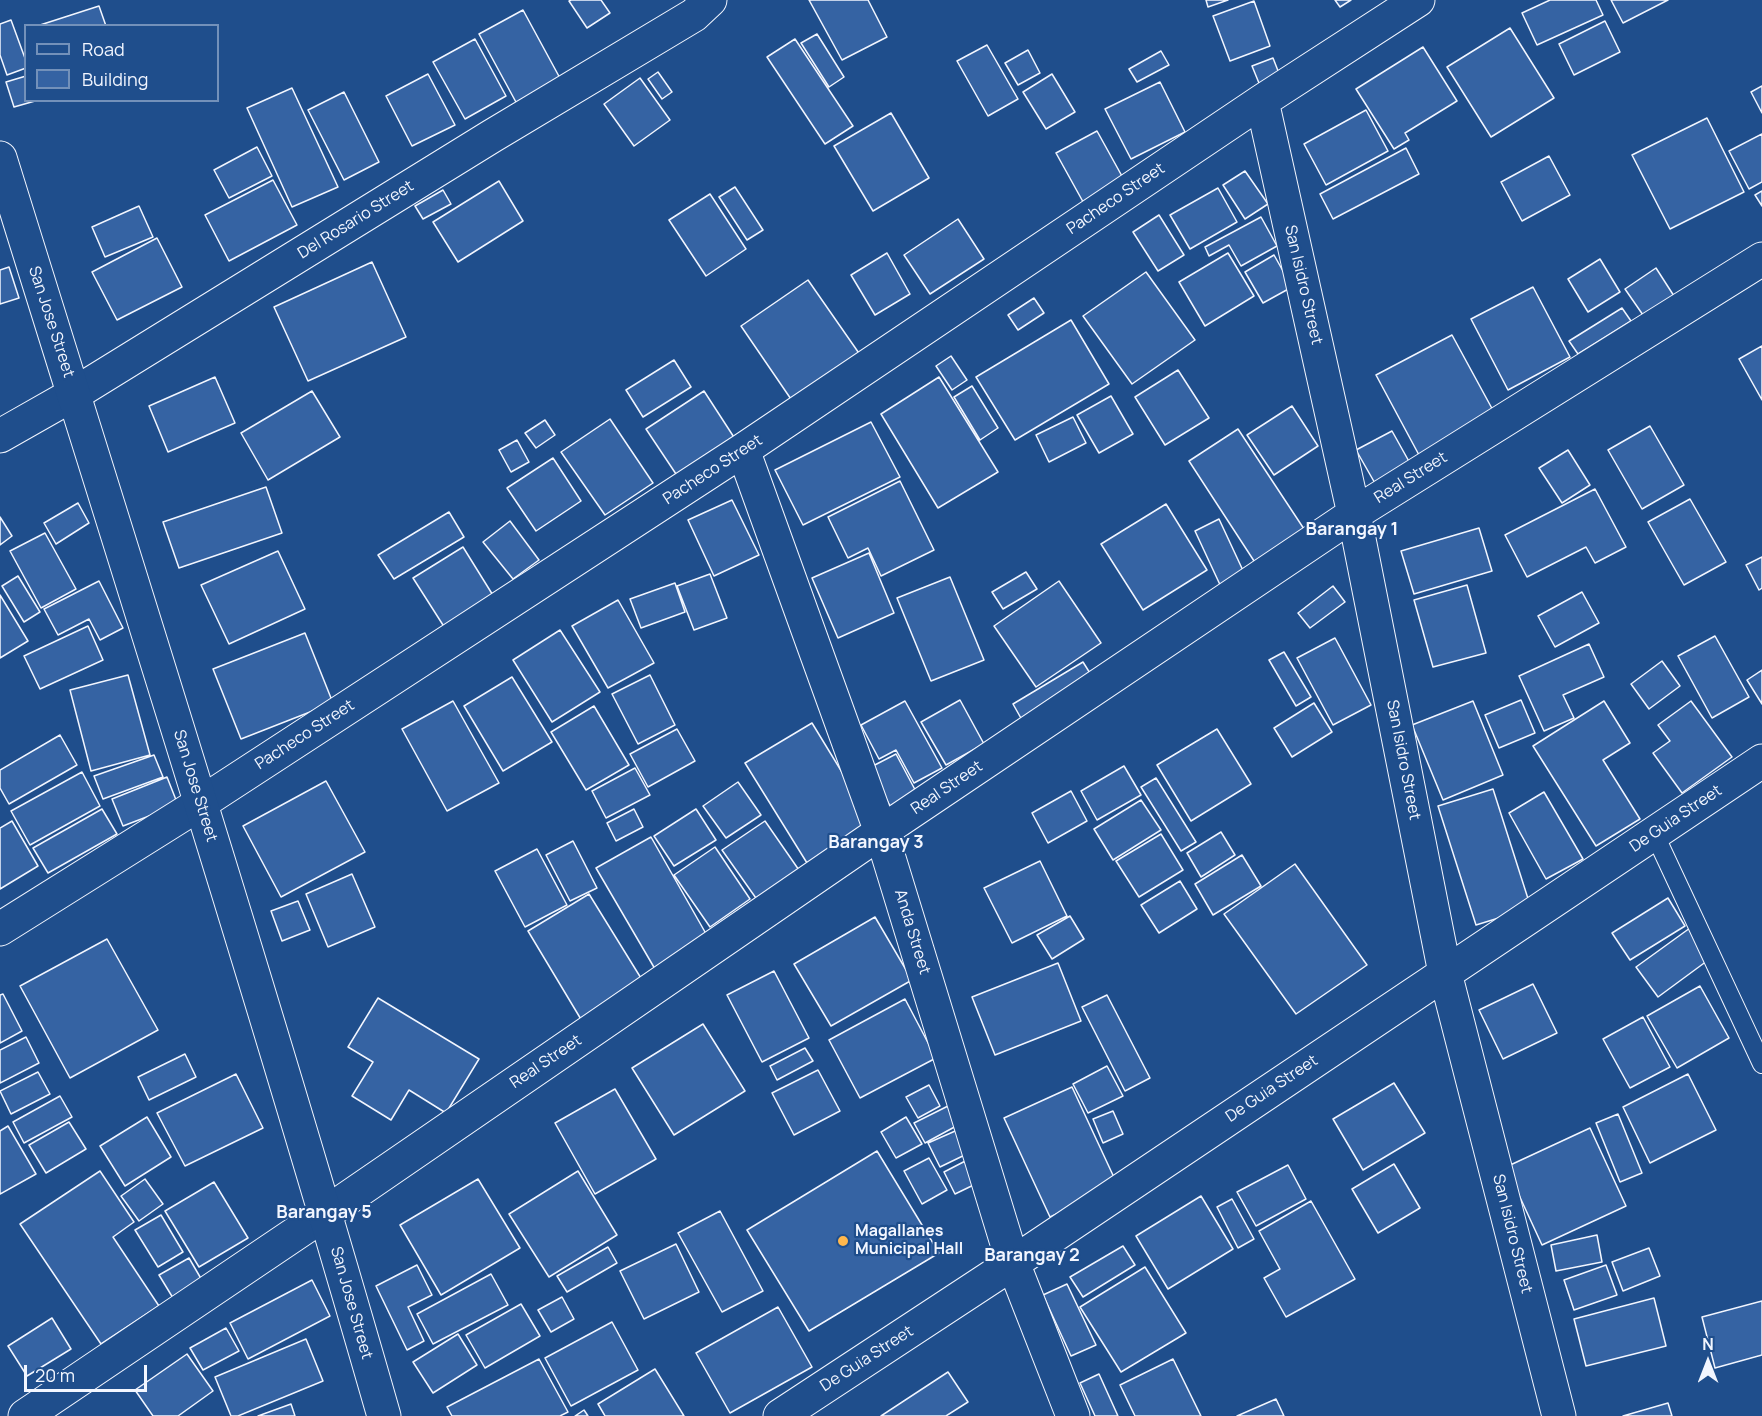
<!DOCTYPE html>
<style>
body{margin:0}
#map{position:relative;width:1762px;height:1416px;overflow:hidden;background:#1f4e8c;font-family:Manrope,sans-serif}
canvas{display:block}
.legend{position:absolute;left:24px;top:24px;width:195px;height:78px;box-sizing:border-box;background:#1f4e8c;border:2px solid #7391ba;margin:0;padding:8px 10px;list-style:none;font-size:18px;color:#f2f6ff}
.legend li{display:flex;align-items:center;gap:12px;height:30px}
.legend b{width:30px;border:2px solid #7391ba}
.north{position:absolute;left:1678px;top:1332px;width:60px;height:60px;-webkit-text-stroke:4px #1f4e8c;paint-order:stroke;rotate:0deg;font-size:16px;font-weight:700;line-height:24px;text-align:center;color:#f2f6ff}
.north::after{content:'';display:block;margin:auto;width:21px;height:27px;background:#f2f6ff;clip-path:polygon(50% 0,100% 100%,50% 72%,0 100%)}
.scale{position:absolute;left:24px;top:1365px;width:123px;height:27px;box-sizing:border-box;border:3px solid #f2f6ff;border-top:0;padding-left:8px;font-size:18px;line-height:21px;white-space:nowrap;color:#f2f6ff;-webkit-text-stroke:4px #1f4e8c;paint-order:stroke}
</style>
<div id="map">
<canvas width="1762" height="1416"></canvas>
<ul class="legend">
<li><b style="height:8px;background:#1f4e8c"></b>Road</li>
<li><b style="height:16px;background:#3563a3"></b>Building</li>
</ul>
<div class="north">N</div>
<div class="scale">20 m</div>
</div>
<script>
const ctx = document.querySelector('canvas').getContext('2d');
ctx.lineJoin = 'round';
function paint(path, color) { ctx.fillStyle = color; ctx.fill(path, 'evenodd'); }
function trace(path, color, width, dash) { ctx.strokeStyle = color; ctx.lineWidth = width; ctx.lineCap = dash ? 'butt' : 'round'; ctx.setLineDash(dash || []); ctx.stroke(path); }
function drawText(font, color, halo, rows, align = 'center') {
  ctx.font = font + ' Manrope,sans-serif'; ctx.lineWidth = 4.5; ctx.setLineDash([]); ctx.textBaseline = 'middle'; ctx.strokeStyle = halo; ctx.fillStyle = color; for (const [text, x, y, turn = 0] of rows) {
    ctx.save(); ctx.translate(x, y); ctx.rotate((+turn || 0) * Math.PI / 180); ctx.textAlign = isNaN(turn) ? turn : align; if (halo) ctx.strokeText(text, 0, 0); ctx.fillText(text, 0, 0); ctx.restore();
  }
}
const building = new Path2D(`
 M571 0H601L610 13 587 28 569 1Z
 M809 0H868L887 37 842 60Z
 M1206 0H1228L1208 7Z
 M1335 0H1351L1340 7Z
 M1550 0H1596L1603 15 1537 45 1522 13Z
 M1611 0H1668L1623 23Z
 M1254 1 1270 46 1230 61 1213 16Z
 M99 6 106 26H37Z
 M523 10 561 80 517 104 479 34Z
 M11 20 26 61V68L7 75 0 55V24Z
 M1605 21 1620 52 1574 75 1559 44Z
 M1510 28 1554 98 1491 137 1447 67Z
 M817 34 844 77 829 87 801 43Z
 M475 39 506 96 465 119 433 62Z
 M795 39 853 126 825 144 767 57Z
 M987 45 1018 99 988 116 957 61Z
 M1423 47 1457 101 1405 133 1409 140 1394 149 1356 89Z
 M1028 50 1040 73 1018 85 1005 63Z
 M1161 51 1169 65 1137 82 1129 69Z
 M1273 58 1282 81 1261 88 1252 66Z
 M658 72 672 92 662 99 648 79Z
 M428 74 455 125 412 146 386 96Z
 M1052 74 1075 112 1046 129 1023 92Z
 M26 76V100L35 101 14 107 6 82Z
 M640 78 670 120 634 146 604 104Z
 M1160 82 1185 132 1131 159 1105 109Z
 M1762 86V113L1751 92Z
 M292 88 338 187 292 207 247 108Z
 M344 92 379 162 344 180 308 110Z
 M1366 110 1388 151 1326 185 1304 144Z
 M891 113 929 178 873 211 834 146Z
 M1707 118 1744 192 1670 229 1632 155Z
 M1097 131 1128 187 1087 209 1056 153Z
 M1762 134V182L1749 189 1729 151Z
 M257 147 272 176 229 198 214 170Z
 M1406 148 1419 174 1333 219 1320 194Z
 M1549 156 1570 195 1522 221 1501 182Z
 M1245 171 1268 204 1245 219 1223 185Z
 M273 180 297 225 229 261 205 215Z
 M499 181 523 221 458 262 433 222Z
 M735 187 763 230 747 240 719 197Z
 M1218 188 1237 222 1190 249 1170 215Z
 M443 190 451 204 423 219 415 206Z
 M1762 191V206L1755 195Z
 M710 194 746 249 706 276 669 220Z
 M139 206 153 237 105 257 92 227Z
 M1159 215 1184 255 1158 271 1133 232Z
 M1261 217 1277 246 1241 266 1229 245 1209 256 1205 247Z
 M958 219 984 259 930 294 904 255Z
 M157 238 182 287 117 320 92 272Z
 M887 253 910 294 875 315 851 275Z
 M1228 253 1254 296 1205 326 1179 282Z
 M1274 255 1292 287 1263 303 1245 272Z
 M1600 259 1620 292 1588 312 1568 279Z
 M372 262 406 337 308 381 274 307Z
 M9 267 19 298 0 304V270Z
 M1656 268 1674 296 1643 315 1625 289Z
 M1146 272 1195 340 1132 384 1083 316Z
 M808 280 863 359 795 405 741 326Z
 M1533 287 1570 357 1508 390 1471 319Z
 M1034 298 1044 313 1018 330 1008 315Z
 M1622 308 1631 321 1578 354 1569 341Z
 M1071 320 1109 384 1015 440 976 377Z
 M1452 335 1495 414 1419 455 1376 375Z
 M1762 346V400L1739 359Z
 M951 356 967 380 952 390 936 366Z
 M674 360 691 387 643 417 626 390Z
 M1178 370 1209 418 1165 445 1135 397Z
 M215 377 235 423 168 452 149 406Z
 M939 377 998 472 938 508 881 414Z
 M972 386 998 428 980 440 954 397Z
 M312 391 340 437 268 480 241 433Z
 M704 391 739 445 682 483 646 429Z
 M1111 396 1133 434 1099 453 1077 415Z
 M1292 406 1318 446 1274 475 1247 435Z
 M1073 417 1086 443 1049 462 1036 435Z
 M610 419 653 483 605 515 561 452Z
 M545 420 555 435 536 448 525 433Z
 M871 422 900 477 803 525 775 470Z
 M1650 426 1684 485 1642 509 1608 450Z
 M1238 429 1306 532 1256 564 1189 461Z
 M1392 431 1411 465 1376 485 1356 450Z
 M517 440 529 462 511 472 499 450Z
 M1568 450 1590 485 1562 503 1539 468Z
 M553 458 581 501 536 531 507 488Z
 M900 481 934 550 881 576 868 548 848 558 828 517Z
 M266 487 282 533 179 568 163 522Z
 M1595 489 1626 547 1595 563 1586 547 1527 577 1505 535Z
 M1690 499 1726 562 1684 585 1648 522Z
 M732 500 759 555 714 576 688 520Z
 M78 503 89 523 56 544 44 523Z
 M1166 504 1207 570 1143 610 1101 544Z
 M449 512 464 537 394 579 378 555Z
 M0 517 12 536 0 545Z
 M1219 519 1246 577 1222 589 1195 531Z
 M510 521 539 560 513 579 483 542Z
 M1479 528 1492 571 1414 594 1401 551Z
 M45 533 76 589 41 608 10 551Z
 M463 547 499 605 450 636 413 578Z
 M278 551 305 609 229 644 201 585Z
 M869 553 894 613 838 638 812 578Z
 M1762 557V588L1759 590 1746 565Z
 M1026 572 1037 589 1003 609 992 592Z
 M710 574 727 618 694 630 677 586Z
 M18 576 40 612 24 622 2 586Z
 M950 577 984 660 931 681 897 598Z
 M99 581 123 628 100 640 89 619 58 635 44 609Z
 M1059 581 1101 643 1036 687 994 626Z
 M675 583 685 612 641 628 630 599Z
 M1467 585 1486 653 1433 667 1414 600Z
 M1333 586 1345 602 1310 628 1298 613Z
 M1582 592 1599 623 1555 647 1538 616Z
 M0 595 28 641 0 658Z
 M618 600 654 663 608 688 572 626Z
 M88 626 103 660 40 689 24 656Z
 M560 630 600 692 552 722 513 660Z
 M305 633 333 703 241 739 213 669Z
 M1715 636 1749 697 1712 718 1678 656Z
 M1335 638 1371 705 1333 725 1297 658Z
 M1589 644 1604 677 1563 695 1574 718 1544 731 1519 676Z
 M1284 652 1311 697 1296 706 1269 660Z
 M1662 661 1680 686 1649 709 1631 684Z
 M1083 662 1093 678 1022 720 1013 704Z
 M1762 670V704L1747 680Z
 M128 675 150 755 91 771 70 690Z
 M650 675 675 725 638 744 612 694Z
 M512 677 552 742 503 771 464 706Z
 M960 700 984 744 946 765 921 722Z
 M1521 700 1535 733 1499 748 1485 715Z
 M453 701 499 783 447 811 402 729Z
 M905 701 942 768 914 783 896 750 879 759 861 725Z
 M1473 701 1503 775 1443 800 1412 725Z
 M1604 701 1630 743 1603 760 1640 819 1596 846 1533 746Z
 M1691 701 1732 757 1682 793 1653 753 1670 741 1658 725Z
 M1314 703 1332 732 1292 757 1274 728Z
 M594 706 629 765 586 790 551 732Z
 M812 723 873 823 807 863 745 763Z
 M677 729 695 761 648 787 630 754Z
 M1217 729 1251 784 1191 821 1157 765Z
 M60 735 77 765 9 804 0 788V770Z
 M896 754 920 799 894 813 869 768Z
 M154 755 163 777 103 799 94 776Z
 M1124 766 1141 795 1097 820 1081 791Z
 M635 768 650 795 606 818 592 791Z
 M82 772 100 806 30 845 11 811Z
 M167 777 178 805 123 826 112 799Z
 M1156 778 1196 842 1181 851 1141 787Z
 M326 781 365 852 281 897 243 826Z
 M738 782 761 815 726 838 703 806Z
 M1493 789 1531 908 1476 925 1438 806Z
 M1071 791 1087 821 1048 843 1032 813Z
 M1544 792 1583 859 1546 879 1509 813Z
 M1141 800 1161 830 1113 860 1094 829Z
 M102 809 117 834 48 873 33 848Z
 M634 809 643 827 616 841 607 823Z
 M696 809 716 840 674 866 654 836Z
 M12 821 38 866 0 889V828Z
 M765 821 801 873 758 901 722 850Z
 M1221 832 1235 855 1201 877 1187 853Z
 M1161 834 1183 870 1139 897 1116 861Z
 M651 837 709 939 655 969 596 868Z
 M573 841 597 888 570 901 546 855Z
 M715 847 750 899 710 927 674 875Z
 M537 849 567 905 525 927 495 871Z
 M1242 855 1261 886 1213 915 1195 884Z
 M1040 861 1067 916 1012 943 984 888Z
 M1295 864 1367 965 1296 1014 1224 914Z
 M352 874 375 927 328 947 306 894Z
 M1180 881 1197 909 1159 933 1141 905Z
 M589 894 644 983 582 1021 528 931Z
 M1668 898 1685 926 1630 960 1612 933Z
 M298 901 310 930 282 941 271 911Z
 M1070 916 1084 939 1052 959 1037 935Z
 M875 917 912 980 831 1026 794 964Z
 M1690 928 1711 958 1658 997 1636 967Z
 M107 939 158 1030 70 1078 20 986Z
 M1058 963 1081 1021 995 1055 972 997Z
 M774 971 809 1038 762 1062 727 995Z
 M1533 984 1557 1033 1503 1059 1479 1010Z
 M1700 986 1729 1038 1677 1068 1647 1016Z
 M3 994 22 1031 0 1043V995Z
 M1107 995 1150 1078 1125 1091 1082 1007Z
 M378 998 479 1059 446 1113 409 1090 391 1120 352 1096 373 1062 348 1047Z
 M905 999 936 1058 860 1098 829 1040Z
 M1643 1017 1670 1067 1630 1088 1603 1039Z
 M703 1024 745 1091 674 1135 632 1068Z
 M26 1037 39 1063 0 1083V1050Z
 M805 1048 813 1061 777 1080 770 1066Z
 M185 1054 196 1077 149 1100 138 1077Z
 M1107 1066 1123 1096 1088 1113 1073 1084Z
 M818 1070 840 1111 794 1135 772 1093Z
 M38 1072 50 1094 11 1114 0 1091Z
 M236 1074 263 1128 185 1166 157 1113Z
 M1688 1074 1716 1130 1650 1163 1623 1107Z
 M1394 1083 1425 1133 1363 1170 1333 1119Z
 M929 1085 940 1106 918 1118 906 1097Z
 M1072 1087 1118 1186 1050 1217 1004 1118Z
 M615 1089 656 1159 595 1194 555 1123Z
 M60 1096 72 1117 24 1143 13 1122Z
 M950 1105 960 1124 925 1143 914 1123Z
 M1113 1111 1123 1134 1103 1143 1093 1119Z
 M1618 1114 1642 1173 1620 1182 1596 1123Z
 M147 1117 171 1157 125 1186 100 1146Z
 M906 1117 922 1144 896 1158 881 1132Z
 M69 1122 86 1149 46 1173 29 1145Z
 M8 1126 36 1174 0 1194V1131Z
 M962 1128 973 1151 940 1167 928 1143Z
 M1590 1128 1626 1206 1542 1245 1506 1167Z
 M877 1151 939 1253 809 1331 747 1230Z
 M975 1156 986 1179 955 1194 944 1172Z
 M929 1158 947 1190 922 1204 904 1171Z
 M1394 1164 1420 1208 1378 1233 1352 1189Z
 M1288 1165 1306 1199 1256 1226 1237 1192Z
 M100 1171 134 1222 113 1237 159 1306 101 1344 20 1224Z
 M578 1171 617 1235 549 1277 509 1214Z
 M145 1179 163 1204 139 1221 121 1196Z
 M478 1179 520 1248 441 1295 400 1225Z
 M214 1182 248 1238 199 1267 165 1211Z
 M1201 1196 1233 1249 1168 1289 1136 1236Z
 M1232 1199 1254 1239 1238 1248 1217 1207Z
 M1311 1201 1355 1279 1286 1317 1264 1278 1280 1269 1259 1231Z
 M720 1211 763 1291 722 1312 678 1233Z
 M161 1215 183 1252 158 1267 135 1230Z
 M1597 1235 1602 1262 1556 1271 1551 1245Z
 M676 1244 699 1292 644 1319 620 1271Z
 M1123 1246 1135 1265 1083 1297 1070 1277Z
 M608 1247 617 1263 567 1292 557 1276Z
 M1649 1248 1660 1276 1623 1291 1612 1262Z
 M189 1258 203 1282 173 1298 159 1275Z
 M417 1265 432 1295 408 1307 424 1341 407 1350 376 1286Z
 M1606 1265 1617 1295 1574 1310 1564 1280Z
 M1145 1267 1186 1333 1121 1372 1080 1307Z
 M491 1274 508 1305 433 1344 417 1314Z
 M312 1280 330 1316 248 1359 230 1323Z
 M1067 1284 1096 1345 1071 1356 1043 1295Z
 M562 1297 574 1319 551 1332 538 1310Z
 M1654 1298 1666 1346 1586 1366 1574 1319Z
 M1762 1301V1355L1715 1368 1702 1317Z
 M521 1304 540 1336 485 1368 466 1335Z
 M778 1307 812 1367 730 1413 696 1353Z
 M52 1318 71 1349 27 1376 8 1346Z
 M612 1322 638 1370 571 1406 545 1358Z
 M226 1328 239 1351 203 1370 190 1348Z
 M458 1334 477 1365 433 1393 413 1362Z
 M306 1339 323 1381 238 1416H231L215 1377Z
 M187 1354 213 1391 178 1416H153L135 1390Z
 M539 1359 568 1412 560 1416H452L447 1407Z
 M1173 1359 1201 1416H1135L1120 1385Z
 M655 1369 684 1416H605L598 1404Z
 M948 1372 968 1402 946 1416H881Z
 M1099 1374 1118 1416H1095L1080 1383Z
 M1276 1399 1284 1416H1237Z
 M1668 1403 1672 1416H1623Z
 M291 1404 295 1416H258Z
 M584 1410 588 1416H575Z`);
const lane = new Path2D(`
 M1654 833 1762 1064`);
const street = new Path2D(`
 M1262 101 1354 514 1445 973 1559 1416
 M0 436 74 394 492 136 694 15 710 0
 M743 450 881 832 1013 1263 1073 1416
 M0 929 201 803 743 450 1262 101 1418 0
 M25 1416 326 1213 881 832 1354 514 1762 259
 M780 1416 1013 1263 1762 761`);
const secondary = new Path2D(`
 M0 158C130 577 263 994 384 1416`);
const markers = [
 [843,1241,6,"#ffb74d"]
];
const streetNames = [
 ["Pacheco Street",1116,199,-34],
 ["Del Rosario Street",356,220,-32],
 ["San Isidro Street",1303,285,77],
 ["San Jose Street",51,322,72],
 ["Pacheco Street",713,470,-33],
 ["Real Street",1411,478,-32],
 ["Pacheco Street",305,735,-33],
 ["San Isidro Street",1403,760,79],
 ["San Jose Street",195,786,73],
 ["Real Street",947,788,-34],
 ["De Guia Street",1676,819,-34],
 ["Anda Street",912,932,73],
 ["Real Street",546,1062,-34],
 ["De Guia Street",1272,1089,-34],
 ["San Isidro Street",1512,1234,76],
 ["San Jose Street",351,1303,74],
 ["De Guia Street",867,1359,-33]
];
const poiNames = [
 ["Magallanes",855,1232],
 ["Municipal Hall",855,1250]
];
const neighbourhoodNames = [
 ["Barangay 1",1352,530],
 ["Barangay 3",876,843],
 ["Barangay 5",324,1213],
 ["Barangay 2",1032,1256]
];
paint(building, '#3563a3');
trace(building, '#f2f6ff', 1.5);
trace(lane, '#f2f6ff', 20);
trace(street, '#f2f6ff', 35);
trace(secondary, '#f2f6ff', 35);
trace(lane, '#1f4e8c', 18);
trace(street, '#1f4e8c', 33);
trace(secondary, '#1f4e8c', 33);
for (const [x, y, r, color] of markers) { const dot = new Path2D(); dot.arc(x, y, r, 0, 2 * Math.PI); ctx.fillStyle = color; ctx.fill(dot); trace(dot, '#1f4e8c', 2); }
drawText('16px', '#f2f6ff', '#1f4e8c', streetNames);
drawText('bold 16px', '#f2f6ff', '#1f4e8c', poiNames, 'left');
drawText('bold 18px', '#f2f6ff', '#1f4e8c', neighbourhoodNames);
</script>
